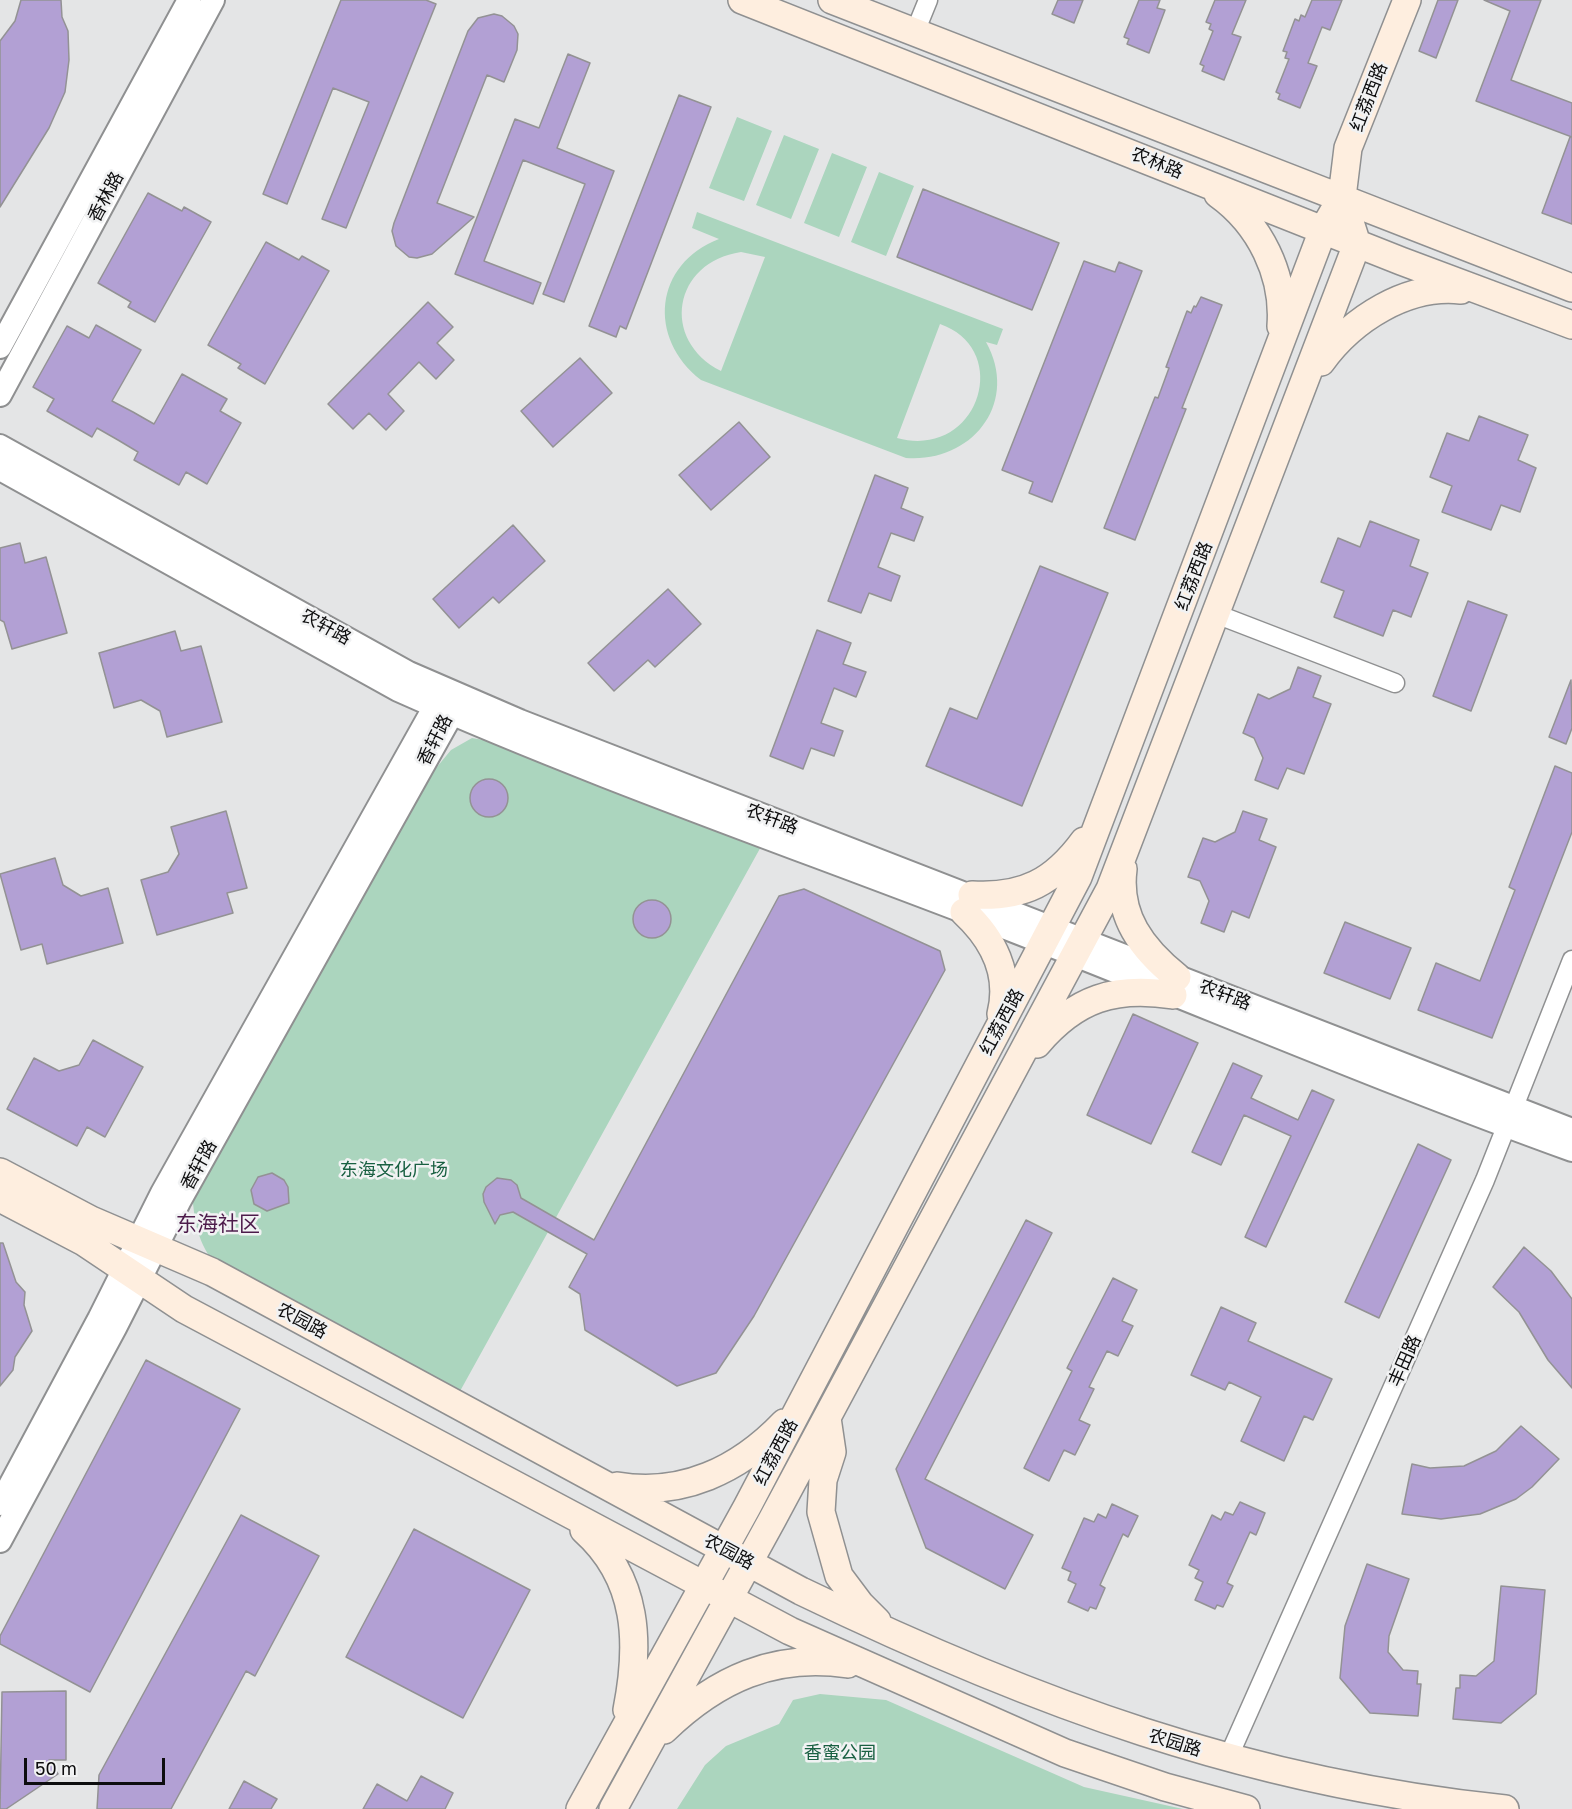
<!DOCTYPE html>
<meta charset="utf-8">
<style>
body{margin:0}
#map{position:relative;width:1572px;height:1809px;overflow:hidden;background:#e4e5e6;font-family:"Golos Text",sans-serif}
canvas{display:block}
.scale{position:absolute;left:24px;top:1758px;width:141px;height:27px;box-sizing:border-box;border:3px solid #0d0d0e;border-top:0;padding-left:8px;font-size:18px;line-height:21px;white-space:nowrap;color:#0d0d0e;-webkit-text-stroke:4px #f1f2f3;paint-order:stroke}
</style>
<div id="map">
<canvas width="1572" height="1809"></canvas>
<div class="scale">50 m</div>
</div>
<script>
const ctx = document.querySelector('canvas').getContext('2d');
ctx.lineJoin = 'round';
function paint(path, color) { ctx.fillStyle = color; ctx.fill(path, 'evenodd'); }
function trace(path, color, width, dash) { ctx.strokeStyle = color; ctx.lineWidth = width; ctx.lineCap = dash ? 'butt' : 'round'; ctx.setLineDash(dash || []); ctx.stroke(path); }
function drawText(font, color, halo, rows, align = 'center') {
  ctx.font = font + ' "Golos Text","Noto Sans SC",sans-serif'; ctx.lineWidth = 5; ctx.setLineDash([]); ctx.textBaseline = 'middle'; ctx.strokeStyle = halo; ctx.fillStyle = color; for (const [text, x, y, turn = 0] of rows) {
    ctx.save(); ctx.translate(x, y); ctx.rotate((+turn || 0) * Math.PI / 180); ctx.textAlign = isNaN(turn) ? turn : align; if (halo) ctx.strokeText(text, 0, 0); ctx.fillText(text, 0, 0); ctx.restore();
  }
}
const green = new Path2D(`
 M737 117 772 131 744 201 709 188Z
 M784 135 819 149 791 219 756 205Z
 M832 153 867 167 839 237 804 223Z
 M879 172 914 186 886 256 851 242Z
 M697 212 1003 329 997 345 986 342C1020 403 972 463 906 458L701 380C647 338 654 264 719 239L692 228ZM741 252 765 257 721 371C660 340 673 262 741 252ZM940 324C1014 350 978 460 897 438Z
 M472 738 501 743 763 843 459 1393 218 1267C197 1244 194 1220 192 1190L422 785 451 750Z
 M820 1694 886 1700 1084 1787 1183 1809H677L705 1765 726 1746 779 1724 793 1700Z`);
const building = new Path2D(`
 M21 0H61L62 17 68 31 69 60 65 92 49 128 0 207V41L15 21Z
 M341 0H426L436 4 346 228 322 219 369 102 333 88 287 204 263 194Z
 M1058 0H1083L1074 23 1052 14Z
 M1139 0H1160L1157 8 1165 10 1149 53 1127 44 1129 39 1124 37Z
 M1215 0H1246L1232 34 1241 37 1224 80 1202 71 1204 66 1200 64 1213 31 1209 29 1211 24 1206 22Z
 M1312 0H1342L1330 30 1322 27 1308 63 1317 66 1300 108 1278 99 1280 94 1276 92 1289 59 1285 58 1287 52 1283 51 1295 19 1299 21 1301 15 1305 17Z
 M1438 0H1458L1436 58 1419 51Z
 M1484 0H1541L1511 80 1572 103V137L1476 101 1510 11Z
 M494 14 502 16 514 26 518 34 517 50 504 82 487 75 437 203 474 217 432 254 417 258 409 257 396 246 392 231 394 223 468 31 478 18Z
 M568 54 590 63 557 148 614 171 564 302 543 294 585 184 523 160 484 261 541 283 533 304 455 274 515 119 539 128Z
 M679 95 711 107 626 329 620 326 616 337 589 326Z
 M1570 137H1572V224L1542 213Z
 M923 189 1059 243 1032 310 897 257Z
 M148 193 182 211 184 207 211 222 155 322 128 307 131 302 98 283Z
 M266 242 299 260 302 256 329 271 265 384 238 368 241 364 208 345Z
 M1084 261 1115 272 1119 262 1142 271 1052 502 1029 493 1033 482 1002 470Z
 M1201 297 1222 305 1182 408 1186 409 1135 540 1104 528 1155 397 1158 398 1169 368 1166 367 1187 311 1191 313 1194 306 1196 307Z
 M428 302 453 327 437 343 454 360 436 379 419 362 388 394 404 411 386 430 369 413 353 429 328 404Z
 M96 325 141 350 112 401 133 412 154 424 182 374 227 399 220 411 241 423 207 484 186 472 179 485 134 460 138 452 118 440 97 428 92 437 47 411 54 399 33 387 67 326 89 338Z
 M580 358 612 393 553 447 521 411Z
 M1479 416 1528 435 1518 460 1536 468 1520 512 1501 505 1491 530 1442 512 1452 486 1430 477 1447 433 1469 441Z
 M739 422 770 457 711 510 679 475Z
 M875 475 908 488 901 508 923 517 914 541 891 533 878 567 900 576 891 601 869 593 861 613 828 601Z
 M1370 521 1419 540 1410 566 1428 573 1411 617 1393 610 1383 636 1334 617 1344 591 1321 582 1338 538 1360 547Z
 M513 525 545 561 499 603 493 597 459 628 433 599Z
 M20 543 25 563 46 557 67 633 12 649 4 622 0 620V548Z
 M1040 566 1108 593 1022 806 926 766 950 708 977 719Z
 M668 589 701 624 655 667 648 660 614 691 588 663Z
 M1468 601 1507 615 1471 711 1433 696Z
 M817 630 851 643 843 664 866 672 856 697 834 688 821 723 843 731 834 756 811 748 803 769 770 756Z
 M175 631 181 651 201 646 222 722 167 737 160 711 141 700 114 708 99 653Z
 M1298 667 1321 676 1313 697 1331 704 1304 774 1287 768 1278 789 1255 780 1263 758 1254 738 1243 733 1258 694 1269 699 1290 689Z
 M1571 680 1572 728 1566 744 1549 737Z
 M1555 766 1572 773V832L1492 1038 1418 1010 1436 963 1480 981 1515 890 1509 887Z
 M470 798a19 19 0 1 1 38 0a19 19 0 1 1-38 0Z
 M226 811 247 888 227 893 233 913 157 935 141 880 168 872 179 854 171 827Z
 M1243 811 1267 819 1259 840 1276 847 1249 918 1232 911 1224 932 1201 923 1209 901 1200 881 1188 877 1203 838 1215 842 1235 832Z
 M55 858 63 885 81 896 108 888 123 943 47 964 42 944 21 950 0 874Z
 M804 889 940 951 945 970 754 1316 716 1373 677 1386 585 1330 580 1294 569 1287 587 1254 513 1212 500 1215 495 1224 484 1202 483 1194 486 1187 497 1178 511 1180 517 1185 521 1198 594 1240 779 896Z
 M633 919a19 19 0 1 1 38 0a19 19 0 1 1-38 0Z
 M1345 922 1411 948 1390 999 1324 973Z
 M1133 1014 1198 1043 1151 1144 1087 1115Z
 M93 1040 143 1067 105 1137 87 1127 77 1146 7 1109 34 1058 59 1071 79 1065Z
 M1233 1063 1262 1076 1251 1098 1298 1120 1312 1090 1334 1100 1266 1247 1245 1237 1291 1136 1244 1115 1221 1165 1192 1152Z
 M1418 1144 1451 1160 1379 1318 1345 1302Z
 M272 1173 284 1180 288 1187 289 1203 267 1211 254 1204 251 1190 258 1177Z
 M1026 1220 1052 1233 925 1479 1033 1535 1005 1589 926 1548 896 1469Z
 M0 1243H3L16 1282 25 1292 24 1305 32 1331 15 1357 13 1370 0 1386Z
 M1524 1247 1551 1271 1572 1299V1388L1548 1360 1519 1312 1493 1287Z
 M1113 1278 1137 1290 1122 1321 1133 1326 1118 1356 1107 1351 1089 1387 1094 1389 1079 1420 1090 1425 1075 1455 1064 1450 1049 1481 1024 1468 1072 1371 1067 1368Z
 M1221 1307 1256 1323 1248 1341 1332 1379 1313 1420 1304 1416 1284 1461 1241 1441 1261 1397 1229 1382 1225 1390 1191 1375Z
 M146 1360 240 1409 90 1692 0 1644V1636Z
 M1521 1426 1559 1459 1532 1487 1516 1499 1480 1514 1441 1519 1402 1514 1412 1464 1430 1468 1464 1466 1496 1451Z
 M1240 1502 1265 1513 1256 1535 1250 1532 1227 1583 1233 1586 1223 1607 1217 1605 1215 1609 1195 1600 1203 1582 1195 1578 1199 1570 1189 1565 1212 1515 1221 1520 1225 1512 1233 1515Z
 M1112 1504 1138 1516 1128 1537 1123 1534 1100 1585 1105 1588 1096 1609 1090 1607 1088 1611 1068 1602 1076 1584 1068 1580 1071 1572 1062 1568 1084 1518 1094 1522 1098 1514 1106 1518Z
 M241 1515 319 1556 255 1676 246 1671 171 1809H97L99 1775Z
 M414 1529 530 1590 463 1718 346 1657Z
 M1367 1564 1409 1579 1389 1636 1388 1652 1403 1670 1418 1671 1417 1684H1421L1418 1716 1370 1713 1340 1678 1345 1626Z
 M1501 1586 1545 1590 1536 1694 1501 1723 1453 1719 1456 1688H1460V1675L1476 1676 1494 1661Z
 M66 1691V1760H49L58 1774 6 1809H0L2 1692Z
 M421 1776 453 1793 445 1809H363L377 1784 407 1801Z
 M244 1781 277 1799 271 1809H229Z`);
const minor = new Path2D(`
 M915 32 928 0
 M1216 614 1395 683
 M1228 1758 1485 1180 1572 960`);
const tertiary = new Path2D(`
 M0 347 189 0
 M0 395 213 0
 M0 446 409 673 520 721 1572 1130
 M0 469 398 690C591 776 791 845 988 921 1183 996 1375 1079 1572 1150
 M0 1504 99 1319 162 1193 435 706 446 697
 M0 1541 115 1328 179 1202 452 714V699`);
const secondary = new Path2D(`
 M742 0 1401 261 1572 325
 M832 0 1572 288
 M1218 194C1260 224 1285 275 1281 326
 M1321 362C1352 319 1407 284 1461 290
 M1123 869C1117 916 1142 949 1177 977
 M972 895C1023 898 1054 882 1084 841
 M964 912C993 939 1011 974 1001 1014
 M1037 1044C1076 998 1115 986 1173 995
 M0 1172 91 1220 212 1272 801 1591C1031 1702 1249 1783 1505 1809
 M0 1198 84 1242 184 1309 790 1631 1065 1753 1165 1787 1246 1809
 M827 1418 832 1452 823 1480 821 1512 839 1576 860 1604 877 1621
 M617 1486C682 1497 739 1470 784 1423
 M584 1530C639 1579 640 1644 627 1710
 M664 1730C717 1679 774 1653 848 1664
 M580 1809 747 1507 1078 877 1323 230 1342 197 1348 148 1407 0
 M613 1809 772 1520 1110 889 1357 244 1342 197`);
const streetNames = [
 ["红荔西路",1369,97,-69],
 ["农林路",1157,163,22],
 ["香林路",106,197,-62],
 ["红荔西路",1194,576,-69],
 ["农轩路",326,627,29],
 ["香轩路",435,740,-63],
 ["农轩路",772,819,21],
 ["农轩路",1225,995,21],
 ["红荔西路",1002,1022,-62],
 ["香轩路",199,1165,-61],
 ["农园路",302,1321,28],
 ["丰田路",1405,1361,-66],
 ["红荔西路",776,1452,-62],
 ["农园路",729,1552,28],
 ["农园路",1175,1743,17]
];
const parkNames = [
 ["东海文化广场",394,1170],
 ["香蜜公园",840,1753]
];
const quarterNames = [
 ["东海社区",218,1224]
];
paint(green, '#abd5be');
paint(building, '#b2a0d4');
trace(building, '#939294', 1.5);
trace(minor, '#8f9091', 21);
trace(tertiary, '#8f9091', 26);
trace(secondary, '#8f9091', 30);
trace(minor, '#fff', 18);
trace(tertiary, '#fff', 22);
trace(secondary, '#feeedf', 27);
drawText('18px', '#0d0d0e', '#f1f2f3', streetNames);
drawText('18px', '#196042', '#f1f2f3', parkNames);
drawText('21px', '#4c1b4a', '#f1f2f3', quarterNames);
</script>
